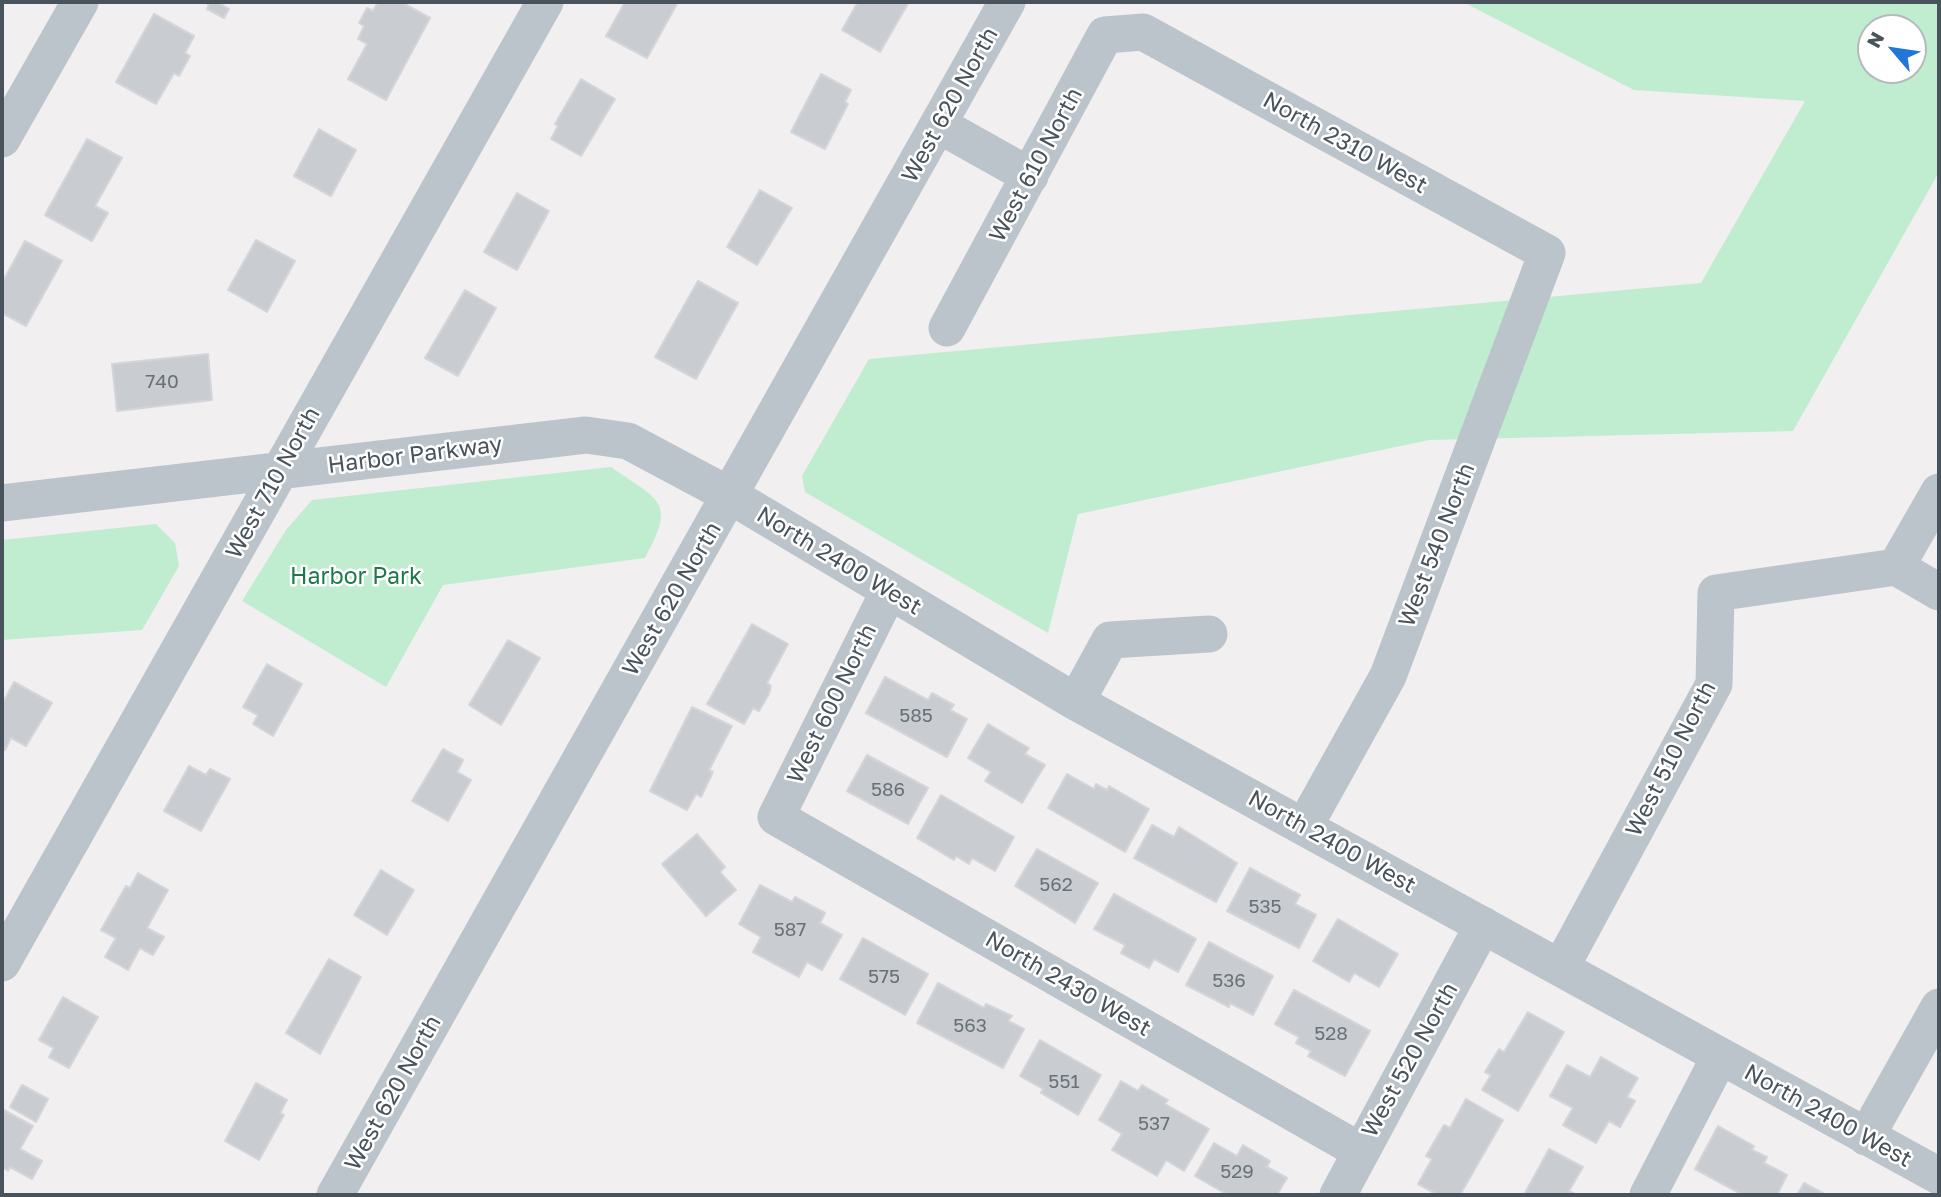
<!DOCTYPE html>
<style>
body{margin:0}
#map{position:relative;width:1941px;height:1197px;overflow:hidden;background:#f1efef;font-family:"Golos Text",sans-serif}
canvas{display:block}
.frame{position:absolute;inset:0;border:4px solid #48535b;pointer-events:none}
.north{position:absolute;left:1857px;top:14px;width:70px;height:70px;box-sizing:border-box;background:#fff;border:2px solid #b6babd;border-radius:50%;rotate:299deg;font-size:19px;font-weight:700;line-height:28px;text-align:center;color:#48535b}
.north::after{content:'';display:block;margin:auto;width:24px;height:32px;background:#2476d6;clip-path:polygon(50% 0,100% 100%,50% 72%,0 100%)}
</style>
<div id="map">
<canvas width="1941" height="1197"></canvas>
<div class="frame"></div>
<div class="north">N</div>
</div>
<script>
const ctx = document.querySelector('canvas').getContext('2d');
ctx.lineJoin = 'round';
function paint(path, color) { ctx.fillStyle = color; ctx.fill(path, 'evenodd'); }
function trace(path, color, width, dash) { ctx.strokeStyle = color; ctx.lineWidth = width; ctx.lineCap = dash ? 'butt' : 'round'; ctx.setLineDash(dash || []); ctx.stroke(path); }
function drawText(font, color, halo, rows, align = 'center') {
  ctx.font = font + ' "Golos Text",sans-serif'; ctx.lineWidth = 5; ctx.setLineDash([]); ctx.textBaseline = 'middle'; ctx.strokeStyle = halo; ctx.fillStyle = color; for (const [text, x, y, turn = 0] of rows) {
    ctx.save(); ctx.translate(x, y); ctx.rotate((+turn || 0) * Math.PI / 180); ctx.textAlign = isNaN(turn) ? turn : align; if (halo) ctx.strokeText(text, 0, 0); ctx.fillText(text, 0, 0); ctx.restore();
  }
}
const green = new Path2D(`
 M1463 2H1939V172L1793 431 1429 440 1078 514 1048 633 805 492 802 476 869 359 1701 283 1805 101 1634 90ZM1871 28H1913V70H1871Z
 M611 467C659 501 677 500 645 558L443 585 386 687 242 601 286 530 312 500Z
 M156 524 175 543 179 566 142 630 2 640V540Z`);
const building = new Path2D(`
 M204 2H217L229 9 224 18 207 9 209 5Z
 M378 2H401L430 18 386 100 348 79 367 44 358 39 364 26 359 23 367 8 373 11Z
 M625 2H678L647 58 606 36Z
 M858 2H909L880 52 842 30Z
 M154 14 194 36 185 53 190 56 179 76 174 73 156 104 116 82Z
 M821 74 851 90 845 102 848 104 825 149 791 132Z
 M581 79 615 99 581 156 551 139 558 126 555 124Z
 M319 129 356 150 331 196 294 176Z
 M87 139 122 158 95 206 108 213 92 241 45 215Z
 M760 190 792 208 757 265 727 247Z
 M517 193 549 211 517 270 484 252Z
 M256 240 295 261 267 312 228 290Z
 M25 241 62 261 26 326 2 313V283Z
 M698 281 738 303 696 379 655 357Z
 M465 290 496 308 458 376 425 358Z
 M208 354 212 400 117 411 112 364Z
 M752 624 788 644 767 683 771 686 769 694 759 711 753 708 744 724 707 704Z
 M508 640 540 658 501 725 469 705Z
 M267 664 302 684 273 736 253 724 258 715 243 707Z
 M885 677 928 700 932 693 954 705 950 710 967 719 947 757 866 713Z
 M14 682 52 703 26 746 11 738 5 750 2 748V705Z
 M692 707 732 726 709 770 713 772 701 797 696 794 687 810 650 791Z
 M988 724 1029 748 1025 754 1045 765 1022 803 985 781 991 772 968 758Z
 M443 749 463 760 457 772 471 780 448 821 412 801Z
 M867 755 928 788 908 824 847 791Z
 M189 766 206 775 210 769 230 779 201 831 164 811Z
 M1067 774 1094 789 1096 784 1107 790 1109 786 1149 809 1125 852 1048 808Z
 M941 795 1014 837 995 871 972 858 969 864 956 856 954 860 917 838Z
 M1152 825 1174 837 1179 827 1237 863 1216 902 1134 858Z
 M697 834 725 867 720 872 736 890 706 916 662 864Z
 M1037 849 1098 883 1075 923 1015 886Z
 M1250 868 1300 895 1295 904 1316 915 1299 948 1227 911Z
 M381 870 414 890 387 935 354 915Z
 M138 873 168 890 147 928 164 937 153 955 140 948 128 970 105 957 116 938 101 930 126 886 130 888Z
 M760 885 792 902 795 897 825 913 820 923 842 935 822 970 807 962 799 977 753 952 761 937 739 924Z
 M1114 894 1196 939 1178 972 1154 959 1149 968 1121 953 1125 945 1094 929Z
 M1338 919 1398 954 1379 987 1354 973 1349 982 1313 961Z
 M863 938 928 974 905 1015 840 979Z
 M1209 942 1273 976 1253 1015 1230 1003 1229 1007 1186 985Z
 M329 959 361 977 320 1054 286 1033Z
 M938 983 984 1008 986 1004 1012 1016 1008 1021 1024 1029 1003 1068 917 1023Z
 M1294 990 1370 1031 1345 1076 1308 1056 1311 1051 1296 1043 1299 1037 1275 1024Z
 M63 997 98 1017 69 1068 49 1057 54 1048 39 1040Z
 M1528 1012 1564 1032 1518 1111 1482 1090 1491 1075 1485 1072 1499 1049 1504 1052Z
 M1040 1040 1101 1075 1078 1115 1041 1093 1043 1089 1020 1076Z
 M1601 1057 1638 1078 1627 1097 1635 1101 1620 1127 1609 1121 1596 1143 1563 1125 1573 1108 1550 1096 1567 1065 1590 1077Z
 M1121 1081 1138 1091 1142 1085 1168 1100 1165 1104 1209 1129 1184 1171 1166 1160 1157 1176 1112 1150 1122 1134 1099 1120Z
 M256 1083 287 1100 280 1113 284 1115 259 1160 225 1141Z
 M22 1085 48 1099 36 1122 10 1107Z
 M1466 1099 1503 1120 1460 1195H1438L1418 1184 1432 1159 1426 1156 1444 1125 1450 1128Z
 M2 1109 33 1126 20 1149 42 1161 32 1179 10 1167 8 1171 2 1167Z
 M1718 1126 1754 1146 1752 1150 1767 1157 1764 1163 1787 1175 1777 1195H1743L1695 1169Z
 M1214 1143 1237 1156 1243 1145 1270 1161 1267 1167 1287 1178 1277 1195H1228L1195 1176Z
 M1549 1149 1583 1167 1569 1191 1577 1195H1524Z
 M1804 1183 1826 1195H1797Z`);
const minor = new Path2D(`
 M939 125 1030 176
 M2 139 80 2
 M947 328 1105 35 1143 32 1547 253 1388 676 1304 827
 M2 503 586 435 628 441 731 496 1076 702 1939 1176
 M1896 567 1939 592
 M889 591 776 817 1360 1151
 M1076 702 1110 640 1209 634
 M2 963 545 2
 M1561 967 1714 684 1716 593 1896 567 1939 492
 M1866 1137 1939 1007
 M335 1195 1007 2
 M1338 1195 1483 925
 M1648 1195 1720 1056`);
const numberNames = [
 ["740",162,382],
 ["585",916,716],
 ["586",888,790],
 ["562",1056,885],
 ["535",1265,907],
 ["587",790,930],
 ["575",884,977],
 ["536",1229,981],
 ["563",970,1026],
 ["528",1331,1034],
 ["551",1064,1082],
 ["537",1154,1124],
 ["529",1237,1172]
];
const streetNames = [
 ["West 620 North",950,105,-61],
 ["North 2310 West",1345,143,29],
 ["West 610 North",1036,165,-62],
 ["Harbor Parkway",415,455,-7],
 ["West 710 North",273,483,-61],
 ["West 540 North",1437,545,-69],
 ["North 2400 West",839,561,31],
 ["West 620 North",672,599,-60],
 ["West 600 North",832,704,-64],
 ["West 510 North",1671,759,-63],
 ["North 2400 West",1332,842,29],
 ["North 2430 West",1068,984,30],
 ["West 520 North",1410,1060,-61],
 ["West 620 North",393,1093,-61],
 ["North 2400 West",1828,1116,29]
];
const parkNames = [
 ["Harbor Park",356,577]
];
paint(green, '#c0ecd0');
paint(building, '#c9ccd1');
trace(building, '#d3d5da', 2);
trace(minor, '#bbc4cb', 37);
drawText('19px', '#687178', null, numberNames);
drawText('23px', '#48535b', '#fff', streetNames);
drawText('23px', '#1d7949', '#fff', parkNames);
</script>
